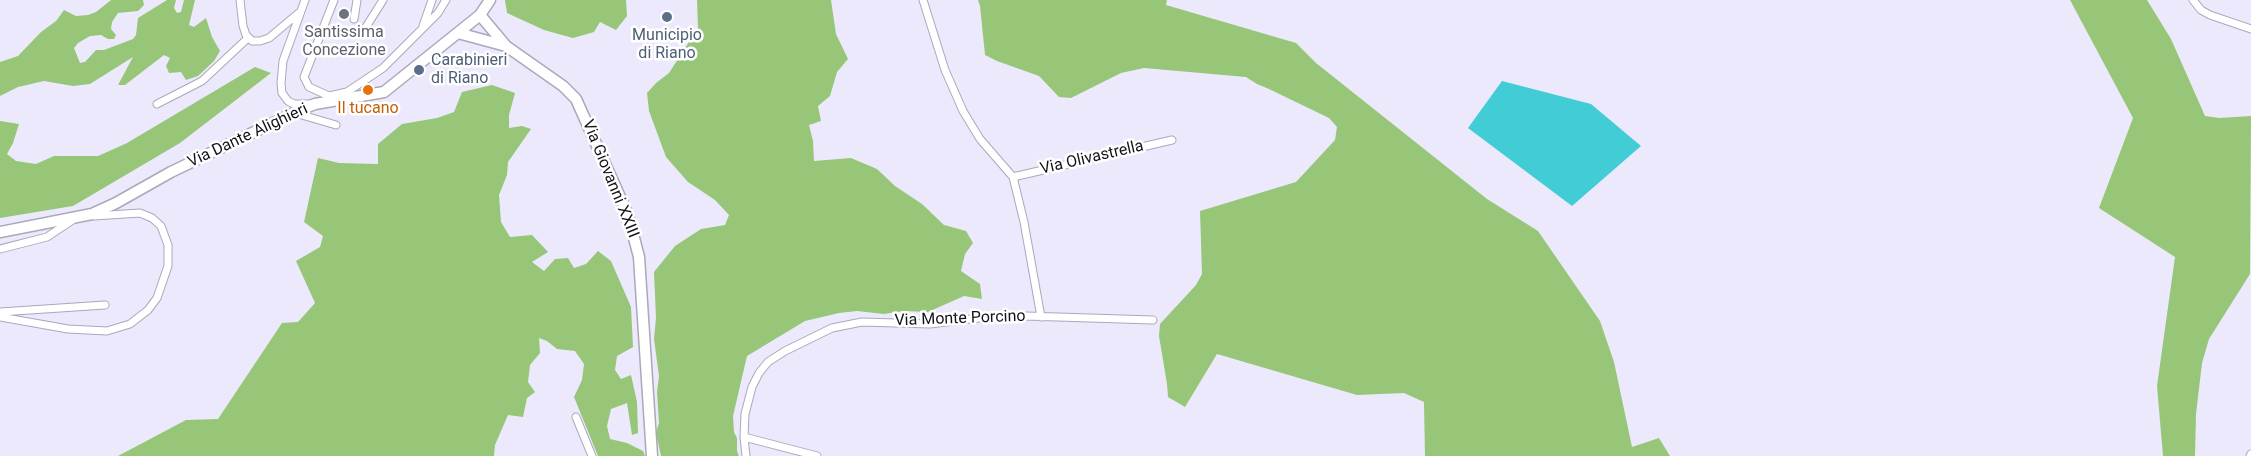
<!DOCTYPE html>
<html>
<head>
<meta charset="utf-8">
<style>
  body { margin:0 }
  canvas { display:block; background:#ece9fd }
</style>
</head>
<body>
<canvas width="2251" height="456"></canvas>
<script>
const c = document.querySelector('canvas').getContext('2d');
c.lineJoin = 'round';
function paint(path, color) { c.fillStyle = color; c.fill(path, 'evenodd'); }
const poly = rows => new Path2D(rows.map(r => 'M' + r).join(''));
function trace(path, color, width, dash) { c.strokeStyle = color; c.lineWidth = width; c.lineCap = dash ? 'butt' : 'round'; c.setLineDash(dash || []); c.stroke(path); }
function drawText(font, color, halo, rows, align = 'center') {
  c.font = font + ' Roboto,sans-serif'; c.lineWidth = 5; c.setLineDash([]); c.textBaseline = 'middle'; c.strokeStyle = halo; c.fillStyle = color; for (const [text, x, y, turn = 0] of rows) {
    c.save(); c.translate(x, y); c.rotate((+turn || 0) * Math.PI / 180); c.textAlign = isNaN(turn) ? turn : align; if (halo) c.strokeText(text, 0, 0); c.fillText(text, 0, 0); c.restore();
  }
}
const forest = poly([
  [111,0,143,0,144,5,138,11,118,13,112,22,111,29,116,35,114,39,108,39,101,35,90,36,78,43,74,48,80,63,85,62,96,50,104,50,133,39,136,35,138,18,167,0,176,0,174,8,177,13,181,12,184,0,195,0,189,25,194,27,206,18,212,37,220,51,214,61,198,76,186,80,181,72,169,73,166,66,170,58,164,55,125,85,118,85,133,57,90,84,73,86,44,81,18,87,0,96,0,62,18,56,41,32,56,21,64,10,76,16,88,15,96,12],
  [505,0,626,0,627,16,616,30,600,22,594,32,573,38,544,30,507,13],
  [697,0,831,0,836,34,848,59,837,72,830,96,818,106,821,121,809,125,813,141,814,161,851,158,877,169,895,186,922,204,944,225,966,231,973,243,965,254,961,271,980,284,982,299,964,296,928,312,904,311,884,314,857,311,839,313,805,321,747,356,733,416,734,432,737,438,737,451,739,456,661,456,656,433,659,423,657,392,659,376,654,339,656,318,654,272,675,246,701,229,725,225,729,215,715,200,688,182,666,157,649,111,647,93,656,83,669,73,698,28],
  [978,0,1167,0,1166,5,1296,43,1316,63,1487,199,1538,231,1600,321,1614,362,1632,447,1659,438,1670,456,1425,456,1424,402,1404,393,1357,395,1217,354,1185,407,1168,397,1167,384,1159,336,1160,324,1196,285,1202,274,1200,211,1296,182,1335,140,1337,127,1329,118,1269,89,1257,84,1246,77,1144,68,1121,73,1071,98,1059,97,1039,76,997,61,985,55,980,6],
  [2070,0,2147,0,2171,39,2205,116,2219,118,2251,116,2250,274,2209,339,2202,363,2196,414,2195,456,2163,456,2157,386,2175,257,2099,208,2133,118],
  [255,67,271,73,180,143,73,206,0,218,0,121,19,124,13,143,7,154,16,161,36,164,54,156,98,156,127,143],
  [492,85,515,93,509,115,509,128,522,126,531,129,508,162,507,175,499,195,501,222,510,237,532,235,548,252,532,262,544,271,555,259,568,258,574,268,586,264,598,251,611,261,631,307,633,347,617,356,615,370,621,379,631,375,637,402,638,433,632,435,627,403,611,409,607,426,610,439,627,443,643,451,645,456,598,456,574,397,582,380,584,364,575,351,557,349,547,341,539,338,540,353,530,365,528,382,535,392,527,398,523,417,508,415,495,445,494,456,118,456,186,420,218,419,282,323,298,322,315,303,296,261,320,247,323,236,304,222,318,158,339,163,378,164,378,144,402,124,437,118,454,112,462,92]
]);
const water = poly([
  [1502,81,1591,104,1641,146,1572,206,1468,128]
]);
const street = poly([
  [240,0,243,26,246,35,252,41,260,41,269,38,300,12],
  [305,0,283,61,281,83,282,93,288,101,294,104,309,104],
  [334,0,304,77,309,87,329,96,347,92,383,68,438,13,446,0],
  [923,0,945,70,963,111,980,139,1013,177,1024,222,1041,317],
  [2193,0,2201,10,2210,15,2251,29],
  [354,19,357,0],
  [423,26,432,0],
  [366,27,383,0],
  [157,104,202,81,248,38],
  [295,113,336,125],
  [1013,177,1172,140],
  [0,249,47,237,74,219],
  [0,312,105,305],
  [0,317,68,329,107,331,130,324,148,310,157,298,168,266,168,245,161,226,152,218,140,213,94,216],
  [576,417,592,456],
  [744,437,817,456],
  [746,456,744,437,745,414,752,387,759,373,768,362,785,351,832,328,862,322,930,324,979,318,1026,316,1153,320],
  [2250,456,2251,454]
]);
const secondary = poly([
  [480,15,506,46,563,86,576,99,628,215,639,257,652,456],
  [458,33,506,46],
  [0,232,92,214,116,203,171,172,300,110,315,104,384,92,480,15,490,0]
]);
const markers = [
  [344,14,6,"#6b7280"],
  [667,17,6,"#5c6f8a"],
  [419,70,6,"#5c6f8a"],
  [368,90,6,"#e8710a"]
];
const worshipNames = [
  ["Santissima",344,33],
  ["Concezione",344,51]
];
const serviceNames = [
  ["Municipio",667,36],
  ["di Riano",667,54],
  ["Carabinieri",431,61,"left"],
  ["di Riano",431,79,"left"]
];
const foodNames = [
  ["Il tucano",368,109]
];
const streetNames = [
  ["Via Dante Alighieri",248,136,-25],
  ["Via Olivastrella",1092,158,-13],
  ["Via Giovanni XXIII",610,179,68],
  ["Via Monte Porcino",960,319,-2]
];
paint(forest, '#97c678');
paint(water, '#41ccd6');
trace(street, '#aba8bb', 9);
trace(secondary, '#aba8bb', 13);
trace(street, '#fff', 7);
trace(secondary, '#fff', 10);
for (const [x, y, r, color] of markers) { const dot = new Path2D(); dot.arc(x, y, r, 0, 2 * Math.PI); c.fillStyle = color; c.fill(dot); trace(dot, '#fff', 2); }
drawText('16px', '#5b616d', '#fff', worshipNames);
drawText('16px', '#4e5e75', '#fff', serviceNames);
drawText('16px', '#c56008', '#fff', foodNames);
drawText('16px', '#14131a', '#fff', streetNames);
</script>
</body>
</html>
